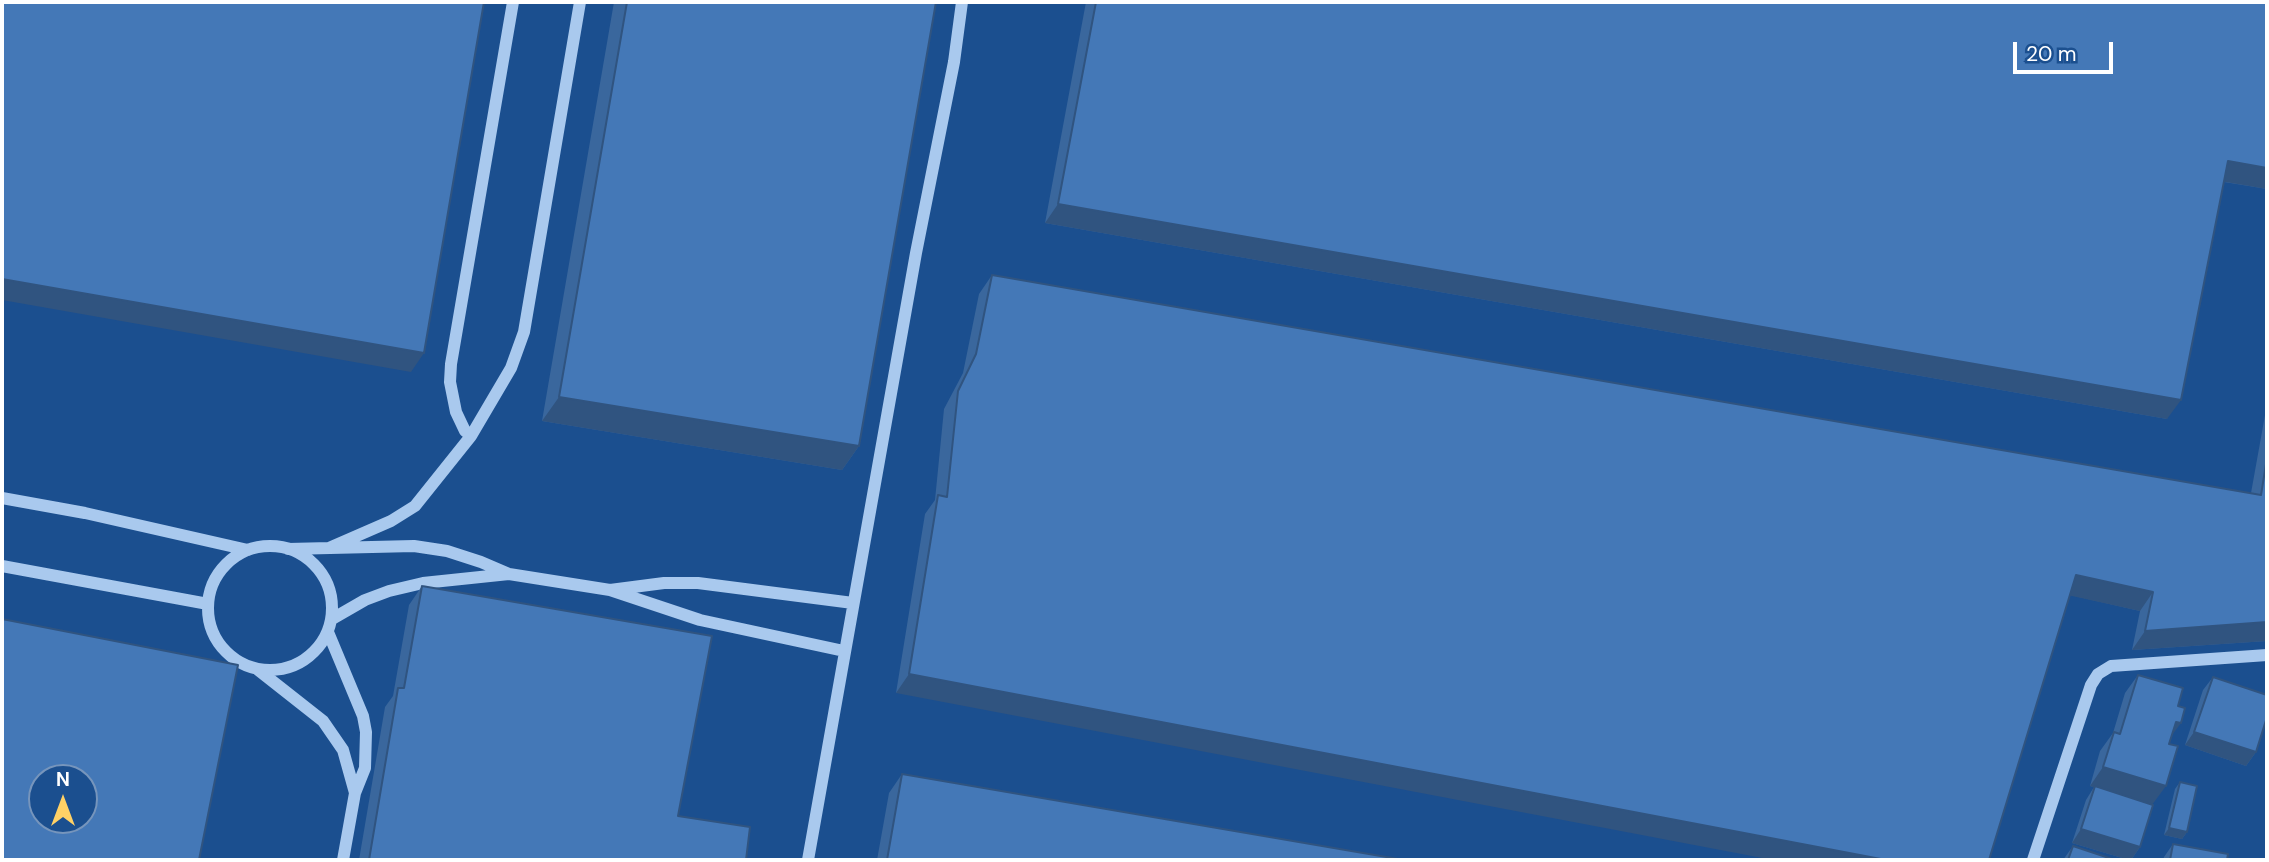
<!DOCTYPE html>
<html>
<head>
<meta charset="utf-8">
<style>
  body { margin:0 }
  #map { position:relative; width:2269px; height:862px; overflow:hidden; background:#1b4f8f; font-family:"DM Sans",sans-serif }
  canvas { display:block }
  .frame { position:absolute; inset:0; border:4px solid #fff; pointer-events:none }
  .north { position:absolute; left:28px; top:764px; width:70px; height:70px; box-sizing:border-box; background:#1b4f8f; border:2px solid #7695bc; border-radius:50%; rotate:0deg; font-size:19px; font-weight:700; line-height:28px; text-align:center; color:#fff }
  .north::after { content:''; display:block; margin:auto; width:24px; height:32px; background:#ffd166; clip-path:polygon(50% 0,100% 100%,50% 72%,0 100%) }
  .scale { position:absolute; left:2013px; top:42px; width:100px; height:32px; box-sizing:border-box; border:4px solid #fff; border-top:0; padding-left:9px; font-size:21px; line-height:24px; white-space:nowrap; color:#fff; -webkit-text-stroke:5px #1b4f8f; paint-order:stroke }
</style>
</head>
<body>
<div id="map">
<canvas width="2269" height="862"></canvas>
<div class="frame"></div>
<div class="north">N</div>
<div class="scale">20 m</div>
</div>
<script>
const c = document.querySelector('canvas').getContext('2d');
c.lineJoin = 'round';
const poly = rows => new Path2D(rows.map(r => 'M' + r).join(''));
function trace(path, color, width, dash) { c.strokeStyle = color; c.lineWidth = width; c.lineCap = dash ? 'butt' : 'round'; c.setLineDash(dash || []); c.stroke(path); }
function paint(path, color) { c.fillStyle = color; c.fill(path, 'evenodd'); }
const minor = poly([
  [471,436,465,431,456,412,450,382,451,364,513,2],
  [2,498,85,513,248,550],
  '208 608a62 62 0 1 1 124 0a62 62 0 1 1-124 0Z',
  [329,548,391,521,415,506,471,436,511,368,524,332,580,2],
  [288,549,414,546,447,551,481,562,509,574,423,583,389,591,365,600,332,619],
  [2,566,208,604],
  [509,574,610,590],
  [328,632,363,716,366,732,365,768,355,793,343,860],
  [844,651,700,620,610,590,664,583,698,583,853,603],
  [257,669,323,721,343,750,355,793],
  [808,860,916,253,954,62,962,2],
  [2033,860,2091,685,2098,674,2111,666,2267,655]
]);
const wall = poly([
  [614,2,936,2,859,446,842,470,542,421],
  [1086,2,2267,2,2267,189,2224,182,2167,419,1045,223],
  [992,275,2251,493,2267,404,2267,641,2132,650,2140,611,2070,595,896,693,925,514,935,500,944,409,963,373,979,294],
  [422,586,678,816,746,860,359,860,385,707,393,696,409,605],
  [2138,675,2178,706,2171,737,2140,847,2131,860,2129,860,2072,843,2086,800,2094,787,2090,786,2100,751,2113,733,2125,693],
  [2213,677,2256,752,2246,766,2185,745,2203,690],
  [902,774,1397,860,877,860,889,793],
  [2180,782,2187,832,2182,839,2164,835,2175,789],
  [2173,844,2227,860,2163,860,2164,857],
  [2073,846,2115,860,2063,860]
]);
const shadedWall = poly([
  [2228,161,2267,168,2267,189,2214,180],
  [1058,204,2181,400,2167,419,1045,223],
  [2,279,424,353,411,372,2,300],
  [559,397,859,446,842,470,542,421],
  [2076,575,2153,592,2140,611,2063,594],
  [2267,622,2267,641,2132,650,2145,631],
  [909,674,1886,860,1773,860,896,693],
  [2176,722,2181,723,2167,742],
  [2194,732,2256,752,2246,766,2185,745],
  [2103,767,2166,786,2152,805,2090,786],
  [2169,828,2187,832,2182,839,2164,835],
  [2081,829,2140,847,2131,860,2129,860,2072,843]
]);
const building = poly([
  [2,2,484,2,424,353,2,279,2,2],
  [627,2,936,2,859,446,559,397,627,2],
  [1096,2,2267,2,2267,168,2228,161,2181,400,1058,204,1096,2],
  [992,275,2261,495,2267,458,2267,622,2145,631,2153,592,2076,575,1989,860,1886,860,909,674,938,495,947,497,958,391,976,354,992,275],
  [422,586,712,636,678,816,750,827,746,860,369,860,398,688,404,688,422,586],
  [2,619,238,665,199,860,2,860,2,619],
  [42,778,84,778,84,820,42,820,42,778],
  [2138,675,2183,688,2178,706,2185,708,2181,723,2176,722,2169,744,2178,746,2166,786,2103,767,2114,732,2120,734,2138,675],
  [2213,677,2267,695,2267,717,2256,752,2194,732,2213,677],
  [902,774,1398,859,1397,860,887,860,902,774],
  [2180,782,2197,786,2187,832,2169,828,2180,782],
  [2095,786,2153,805,2140,847,2081,829,2095,786],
  [2173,844,2228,854,2227,860,2170,860,2173,844],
  [2073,846,2115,860,2068,860,2073,846]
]);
trace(minor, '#a9c9ee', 12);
paint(wall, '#3a679d');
paint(shadedWall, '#305480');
paint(building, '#4478b7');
trace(building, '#305480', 2);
</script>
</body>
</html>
